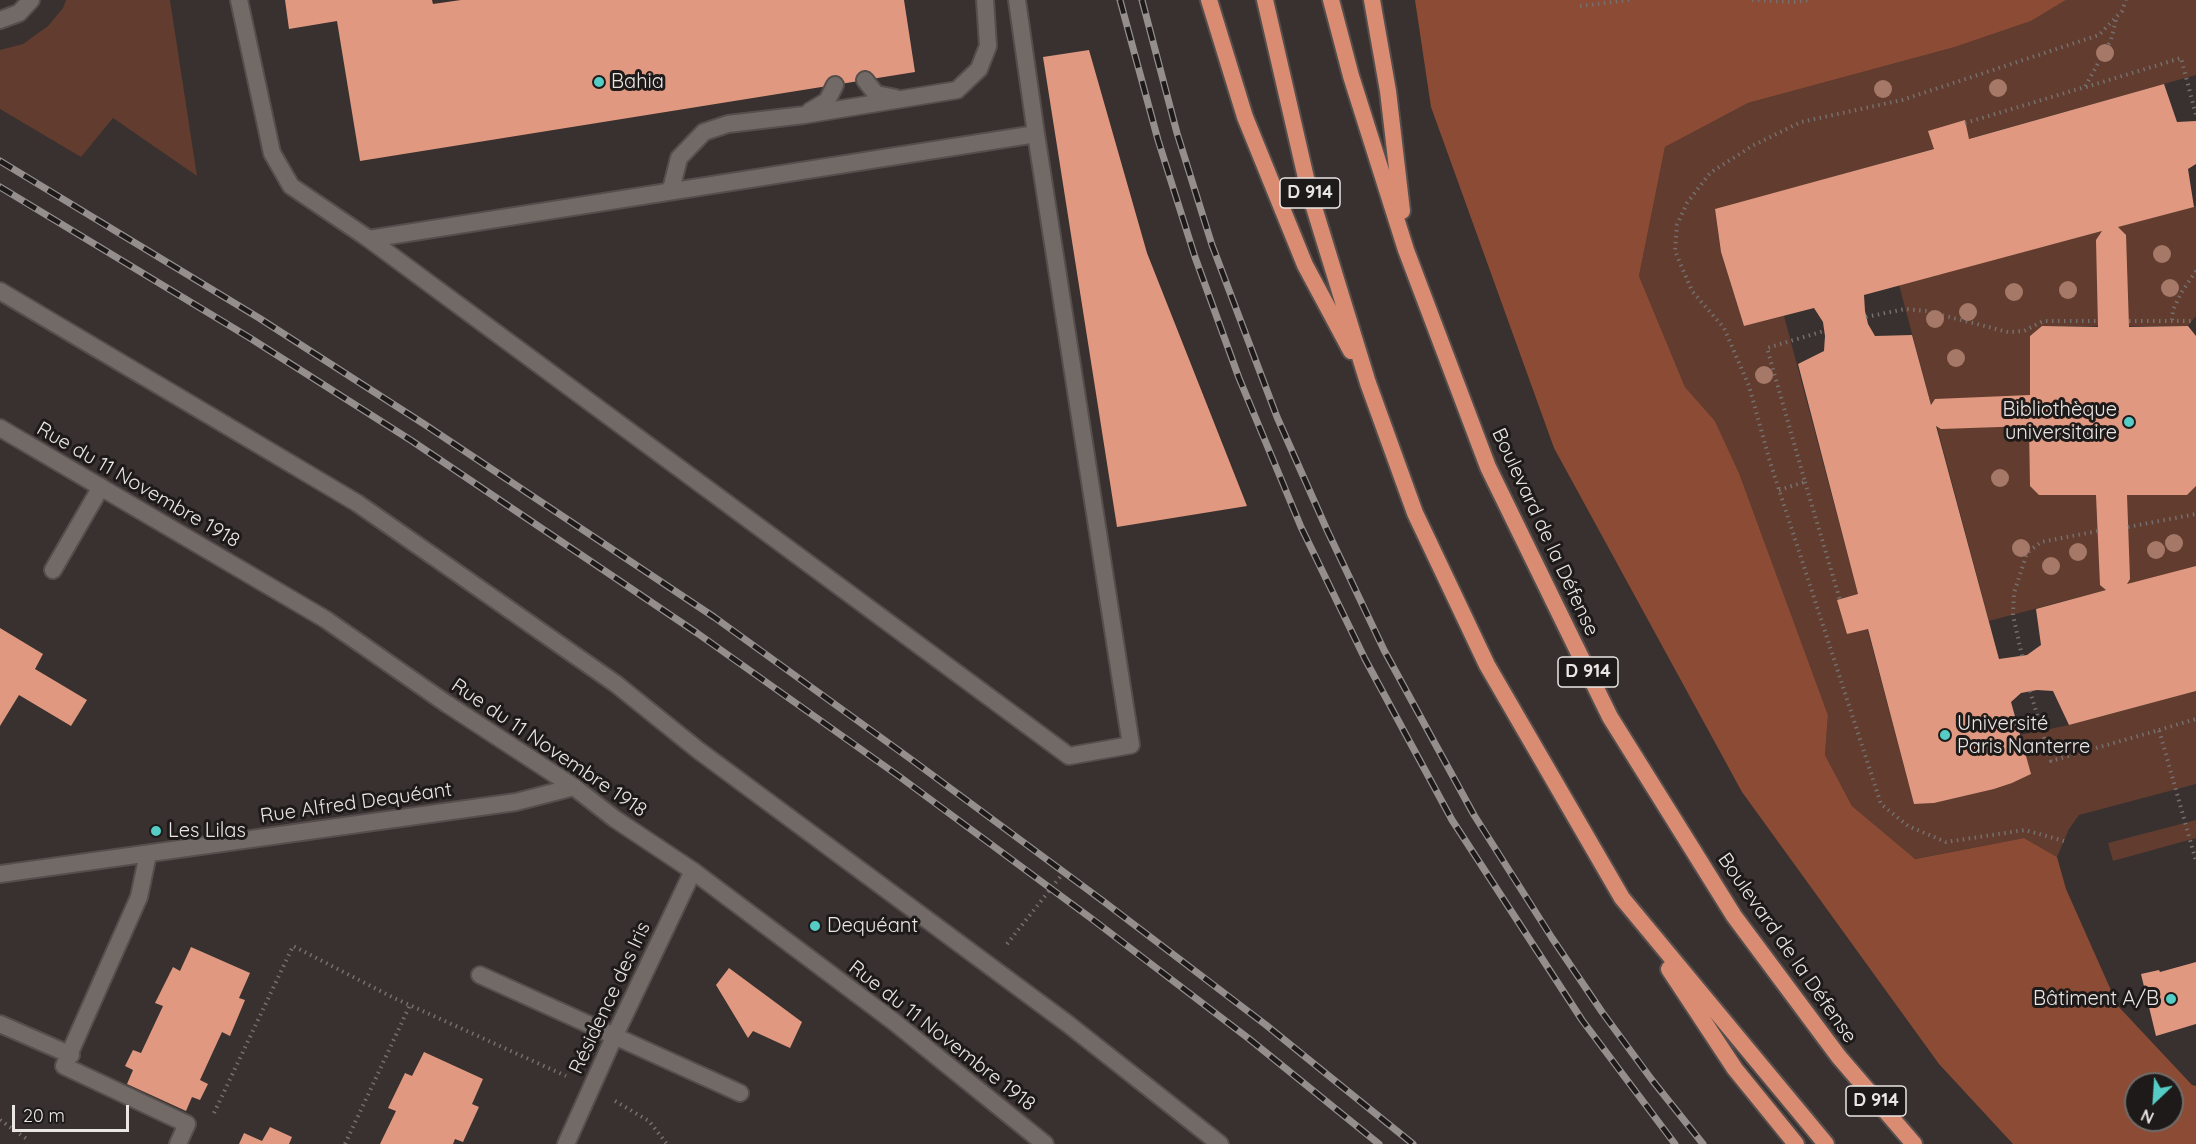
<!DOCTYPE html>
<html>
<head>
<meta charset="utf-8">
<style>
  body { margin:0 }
  #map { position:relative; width:2196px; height:1144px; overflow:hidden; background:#38312f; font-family:Quicksand,sans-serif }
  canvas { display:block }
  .north { position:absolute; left:2124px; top:1072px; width:60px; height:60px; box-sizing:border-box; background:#1d1a19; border:2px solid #6f6c6a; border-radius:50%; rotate:205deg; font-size:16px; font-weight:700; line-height:24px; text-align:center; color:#eae6e4 }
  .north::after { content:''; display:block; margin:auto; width:21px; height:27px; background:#55cdc6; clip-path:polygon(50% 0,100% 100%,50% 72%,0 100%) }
  .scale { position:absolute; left:12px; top:1105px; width:117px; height:27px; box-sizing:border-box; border:3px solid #eae6e4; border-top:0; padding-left:8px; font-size:18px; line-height:21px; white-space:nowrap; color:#eae6e4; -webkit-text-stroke:4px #1d1a19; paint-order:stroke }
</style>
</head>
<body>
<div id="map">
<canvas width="2196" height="1144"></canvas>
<div class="north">N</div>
<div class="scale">20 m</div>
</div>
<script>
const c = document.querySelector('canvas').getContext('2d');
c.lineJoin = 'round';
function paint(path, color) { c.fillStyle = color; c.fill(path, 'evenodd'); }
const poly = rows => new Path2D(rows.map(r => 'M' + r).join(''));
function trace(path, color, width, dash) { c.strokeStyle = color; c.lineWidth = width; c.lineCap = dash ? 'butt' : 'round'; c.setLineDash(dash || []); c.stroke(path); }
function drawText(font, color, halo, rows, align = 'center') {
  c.font = font + ' Quicksand,sans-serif'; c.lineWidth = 6; c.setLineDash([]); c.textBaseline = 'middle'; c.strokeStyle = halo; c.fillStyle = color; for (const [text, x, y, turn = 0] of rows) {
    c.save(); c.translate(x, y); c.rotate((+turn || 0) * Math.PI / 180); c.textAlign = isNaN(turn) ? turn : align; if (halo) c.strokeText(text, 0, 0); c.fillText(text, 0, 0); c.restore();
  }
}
const green = poly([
  [66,0,170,0,197,176,113,118,81,157,0,109,0,50,23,44,48,26,63,8],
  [2066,0,2196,0,2196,75,1715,210,1721,252,1744,326,1784,316,1914,804,1934,803,1994,789,2012,783,2030,774,2020,735,2069,725,2196,691,2196,784,2079,815,2069,829,2057,857,2024,838,1914,859,1852,806,1825,755,1828,715,1739,473,1715,421,1685,387,1639,276,1665,147,1748,103,1955,47,2031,21],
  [2196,206,2196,316,2188,326,2042,326,2030,336,2030,486,2039,495,2187,495,2196,486,2196,566,1989,621,1899,285],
  [2196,820,2196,838,2113,861,2108,843]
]);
const forest = poly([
  [1415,0,2066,0,2031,21,1955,47,1748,103,1665,147,1639,276,1685,387,1715,421,1739,473,1828,715,1825,755,1852,806,1915,859,2024,838,2057,857,2066,889,2118,1006,2192,1085,2196,1086,2196,1144,2013,1144,1939,1064,1742,792,1554,448,1431,107],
  [2136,1084,2172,1084,2172,1120,2136,1120]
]);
const building = poly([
  [285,0,432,0,433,4,461,0,904,0,915,72,360,161,337,21,289,29],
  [1089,50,1147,253,1247,506,1117,527,1043,57],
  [2164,84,2177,122,2196,121,2196,164,2188,169,2194,207,2118,227,2126,235,2129,327,2188,326,2196,336,2196,486,2187,495,2127,495,2130,579,2127,584,2196,566,2196,691,2069,725,2053,691,2037,690,2021,693,2011,702,2031,774,2012,783,1994,789,1934,803,1914,804,1868,629,1847,634,1837,600,1858,594,1798,364,1824,351,1825,336,1823,322,1814,308,1744,326,1721,252,1715,209,1934,149,1928,131,1965,120,1969,139],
  [2102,231,2096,240,2098,327,2042,326,2030,336,2030,395,1935,399,1931,405,1912,335,1875,336,1868,324,1865,311,1864,295],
  [1936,426,1941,429,2029,426,2030,486,2039,495,2096,495,2100,585,2106,590,2036,609,2041,645,2027,655,1999,659],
  [0,628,43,654,35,669,87,700,71,726,19,695,0,726],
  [191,947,250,973,239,998,245,1000,230,1036,222,1032,200,1080,208,1084,200,1100,192,1097,186,1111,127,1084,133,1070,125,1066,133,1050,141,1053,163,1006,155,1003,173,967,180,971],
  [2196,962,2196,1024,2156,1036,2141,974,2159,970,2160,972],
  [729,968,802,1022,790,1048,753,1031,748,1038,716,985],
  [424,1052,483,1079,472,1104,479,1107,463,1142,455,1139,453,1144,380,1144,396,1111,388,1108,405,1073,412,1076],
  [270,1127,292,1137,289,1144,239,1144,244,1133,262,1141]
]);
const path = poly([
  [1752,0,1794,2,1812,0],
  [1580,6,1630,0],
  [2086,87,2181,58,2196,115],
  [1965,123,2085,87,2111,40,2117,16],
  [1866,317,1905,309,1926,311,2008,332,2024,331,2043,321,2098,321],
  [2172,320,2173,310,2181,293,2196,271],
  [2129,321,2191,321],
  [1805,482,1840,600],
  [1779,490,1805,482,1767,348,1824,331],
  [2128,527,2196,514],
  [2022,656,2013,615,2014,593,2027,553,2041,542,2098,531],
  [2030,691,2051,761,2159,730,2196,861],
  [2159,730,2196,719],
  [2064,841,2025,830,1946,842,1908,826,1881,804,1770,462,1749,386,1724,328,1692,291,1675,251,1677,225,1687,203,1710,173,1752,146,1801,122,1902,100,2099,35,2122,11,2126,0],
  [1007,944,1064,872],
  [615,1101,649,1121,667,1144],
  [214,1113,293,946,394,998,566,1076],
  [0,1120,27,1139],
  [345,1144,410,1005]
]);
const service = poly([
  [239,0,272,153,291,186,369,239,1069,756,1131,745,1036,134,1017,0],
  [0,20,19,13,31,0],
  [865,80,876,94,896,98],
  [810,111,827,101,835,85],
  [668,192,672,186,679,158,704,132,728,124,804,115,957,90,979,69,988,46,985,0],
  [369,239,1036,134],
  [0,291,357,503,616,684,698,750,1068,1024,1220,1144],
  [53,570,101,487],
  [148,854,139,897,64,1066,187,1124,178,1144],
  [480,975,740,1093],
  [0,1024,71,1055],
  [566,1144,615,1035,693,871]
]);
const minor = poly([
  [0,874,516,802,574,787]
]);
const tertiary = poly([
  [0,428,325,619,447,704,574,787,615,819,693,871,893,1021,1045,1144]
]);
const trunk = poly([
  [1209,0,1245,117,1305,265,1351,351],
  [1265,0,1309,191,1368,383,1415,513,1487,665,1622,898,1826,1144],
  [1331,0,1351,76,1406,250,1488,467,1610,717,1734,916,1839,1057,1914,1144],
  [1372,0,1388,91,1402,211],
  [1669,969,1735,1069,1796,1144]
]);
const rail = poly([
  [1120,0,1158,140,1195,257,1239,378,1301,527,1365,659,1452,820,1582,1020,1675,1144],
  [1142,0,1177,133,1212,245,1277,417,1327,530,1384,650,1474,815,1552,938,1602,1012,1652,1080,1703,1144],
  [0,161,259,318,424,424,714,617,912,760,1103,901,1266,1025,1413,1144],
  [0,187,250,338,412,441,697,633,900,777,1092,919,1248,1038,1379,1144]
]);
const trees = [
  [2105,53],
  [1998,88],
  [1883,89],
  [2162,254],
  [2170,288],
  [2068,290],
  [2014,292],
  [1968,312],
  [1935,319],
  [1956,358],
  [1764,375],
  [2000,478],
  [2174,543],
  [2021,548],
  [2156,550],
  [2078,552],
  [2051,566]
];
const markers = [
  [599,82,6,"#55cdc6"],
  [2129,422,6,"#55cdc6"],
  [1945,735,6,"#55cdc6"],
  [156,831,6,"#55cdc6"],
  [815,926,6,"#55cdc6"],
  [2171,999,6,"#55cdc6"]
];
const shields = [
  [1310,193,60],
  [1588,672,60],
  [1876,1101,60]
];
const shieldNames = [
  ["D 914",1310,193],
  ["D 914",1588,672],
  ["D 914",1876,1101]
];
const poiNames = [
  ["Bahia",611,82],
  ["Bibliothèque",2117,410,"right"],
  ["universitaire",2117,433,"right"],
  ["Université",1957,724],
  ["Paris Nanterre",1957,747],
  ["Les Lilas",168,831],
  ["Dequéant",827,926],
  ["Bâtiment A/B",2159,999,"right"]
];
const streetNames = [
  ["Rue du 11 Novembre 1918",138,485,30],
  ["Boulevard de la Défense",1545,532,65],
  ["Rue du 11 Novembre 1918",549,748,34],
  ["Rue Alfred Dequéant",356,803,-8],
  ["Boulevard de la Défense",1787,948,55],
  ["Résidence des Iris",610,998,-65],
  ["Rue du 11 Novembre 1918",942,1036,38]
];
paint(green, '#613c2f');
paint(forest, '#8b4b35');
paint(building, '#e09980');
trace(service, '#554e4c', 20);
trace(minor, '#554e4c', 20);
trace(tertiary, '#554e4c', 20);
trace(trunk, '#554e4c', 20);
trace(path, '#756f6d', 4, [1.5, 4.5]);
trace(service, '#726a67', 16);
trace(minor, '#726a67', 16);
trace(tertiary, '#726a67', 16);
trace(trunk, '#da8c72', 16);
trace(rail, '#948e8c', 7);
trace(rail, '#1d1a19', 4.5, [14]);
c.fillStyle = '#a57868';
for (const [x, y] of trees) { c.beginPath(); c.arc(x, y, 9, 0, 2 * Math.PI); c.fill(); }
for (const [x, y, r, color] of markers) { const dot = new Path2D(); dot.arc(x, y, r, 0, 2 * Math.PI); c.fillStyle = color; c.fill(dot); trace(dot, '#1d1a19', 2); }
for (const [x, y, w] of shields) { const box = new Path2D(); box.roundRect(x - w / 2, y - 15, w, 30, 4.5); c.fillStyle = '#1d1a19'; c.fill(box); trace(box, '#eae6e4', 1.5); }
drawText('bold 18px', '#eae6e4', null, shieldNames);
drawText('20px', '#eae6e4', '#1d1a19', poiNames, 'left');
drawText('20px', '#eae6e4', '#1d1a19', streetNames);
</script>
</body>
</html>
